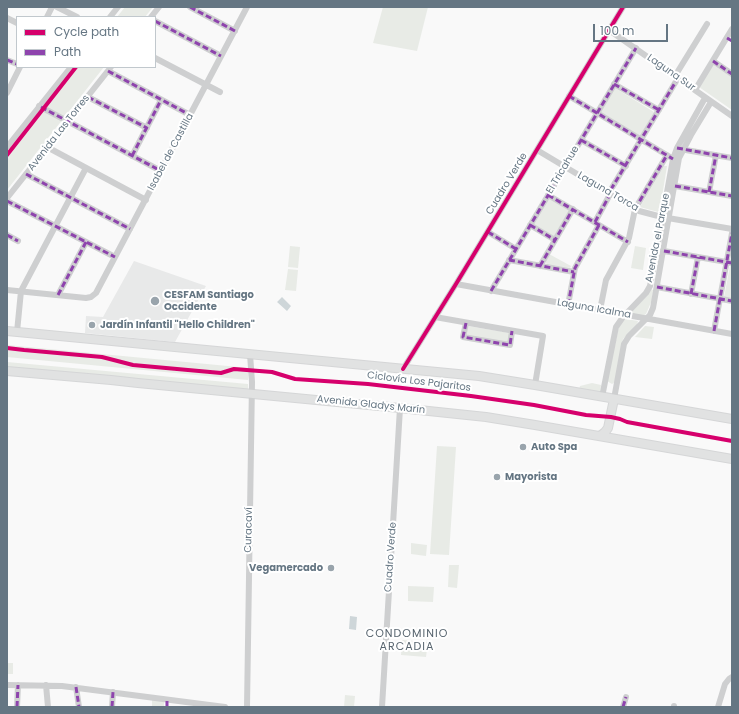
<!DOCTYPE html>
<html>
<head>
<meta charset="utf-8">
<style>
  body { margin:0 }
  #map { position:relative; width:739px; height:714px; overflow:hidden; background:#f9f9f9; font-family:Poppins,sans-serif }
  canvas { display:block }
  .frame { position:absolute; inset:0; border:8px solid #657683; pointer-events:none }
  .legend { position:absolute; left:16px; top:16px; width:140px; height:52px; box-sizing:border-box; background:#fff; border:1px solid #c1c8cd; margin:0; padding:5px 7px; list-style:none; font-size:12px; color:#657683 }
  .legend li { display:flex; align-items:center; gap:8px; height:20px }
  .legend b { width:20px; border:1px solid #c1c8cd }
  .scale { position:absolute; left:593px; top:24px; width:75px; height:18px; box-sizing:border-box; border:2px solid #657683; border-top:0; padding-left:5px; font-size:12px; line-height:14px; white-space:nowrap; color:#657683; -webkit-text-stroke:3px #fff; paint-order:stroke }
</style>
</head>
<body>
<div id="map">
<canvas width="739" height="714"></canvas>
<div class="frame"></div>
<ul class="legend">
<li><b style="height:5px;background:#d6006c"></b>Cycle path</li>
<li><b style="height:5px;background:#8e44ad"></b>Path</li>
</ul>
<div class="scale">100 m</div>
</div>
<script>
const c = document.querySelector('canvas').getContext('2d');
c.lineJoin = 'round';
function paint(path, color) { c.fillStyle = color; c.fill(path, 'evenodd'); }
const poly = rows => new Path2D(rows.map(r => 'M' + r).join(''));
function trace(path, color, width, dash) { c.strokeStyle = color; c.lineWidth = width; c.lineCap = dash ? 'butt' : 'round'; c.setLineDash(dash || []); c.stroke(path); }
function drawText(font, color, halo, rows, align = 'center') {
  c.font = font + ' Poppins,sans-serif'; c.lineWidth = 4; c.setLineDash([]); c.textBaseline = 'middle'; c.strokeStyle = halo; c.fillStyle = color; for (const [text, x, y, turn = 0] of rows) {
    c.save(); c.translate(x, y); c.rotate((+turn || 0) * Math.PI / 180); c.textAlign = isNaN(turn) ? turn : align; if (halo) c.strokeText(text, 0, 0); c.fillText(text, 0, 0); c.restore();
  }
}
const built = poly([
  [134,261,206,286,175,342,85,333,86,316,103,317]
]);
const green = poly([
  [125,7,153,7,145,17,117,17],
  [383,7,428,7,417,51,373,43],
  [713,65,732,77,732,110,699,87],
  [77,67,104,67,7,190,7,155],
  [615,88,654,112,640,136,600,113],
  [664,166,667,166,660,209,658,212,640,207],
  [550,198,570,211,554,237,534,225],
  [290,246,300,247,298,268,288,267],
  [635,246,646,248,643,270,631,268],
  [549,254,571,266,570,268,547,264,545,261],
  [730,266,732,266,732,298,724,297],
  [288,269,298,270,296,291,285,290],
  [651,289,653,290,652,300,646,314,643,316,630,313,647,296],
  [626,319,638,321,637,325,623,339,615,382,612,384,607,381,619,327,623,321],
  [468,326,510,333,508,343,466,335],
  [645,326,654,327,652,339,635,337],
  [7,345,249,368,248,380,7,357],
  [7,362,248,384,248,390,7,367],
  [592,383,601,385,600,393,579,390,580,386],
  [437,446,456,447,449,555,430,554],
  [411,543,427,545,426,556,411,554],
  [449,565,459,565,457,588,448,587],
  [408,586,434,587,433,602,408,601],
  [402,640,428,642,426,657,401,655],
  [7,663,13,663,13,674,7,674],
  [345,695,355,696,354,707,344,707],
  [152,700,164,700,164,707,152,707]
]);
const water = poly([
  [282,297,291,306,287,311,277,302],
  [350,616,357,617,356,630,349,629]
]);
const minor = poly([
  [57,7,77,17],
  [190,7,235,31],
  [47,17,52,7],
  [110,17,118,7],
  [151,17,159,7],
  [7,18,17,23],
  [155,21,221,56],
  [609,30,732,116],
  [155,58,220,92],
  [7,60,17,64],
  [713,61,732,74],
  [108,71,190,115],
  [675,76,707,24],
  [614,84,659,110],
  [695,90,732,29],
  [7,93,20,67],
  [569,96,670,157],
  [88,97,147,128],
  [39,106,161,171],
  [581,140,626,166],
  [7,147,71,67],
  [47,147,146,200],
  [680,149,732,158],
  [537,150,639,211,662,217,732,229],
  [132,156,161,100],
  [26,174,130,229],
  [675,186,732,196],
  [709,192,716,155],
  [548,195,628,242],
  [7,198,111,67],
  [7,201,115,257],
  [595,222,608,198,610,191,678,78],
  [530,225,555,240],
  [488,232,516,249],
  [7,235,18,241],
  [664,251,732,263],
  [509,260,574,272],
  [540,266,573,209],
  [456,284,732,334],
  [657,287,732,301],
  [7,290,86,298,91,297,96,293,247,7],
  [491,291,636,48],
  [691,294,698,257],
  [58,295,86,242],
  [568,305,575,268,599,225],
  [600,310,606,280,629,238,635,209,667,155],
  [435,317,543,336,535,385],
  [466,323,463,337,510,345,512,331],
  [714,331,732,233],
  [17,332,21,291,86,168],
  [403,369,456,284,623,7],
  [602,397,616,327,623,317,646,293,650,286,673,159,677,148,705,98],
  [614,399,624,344,629,336,650,315,653,308,679,158,691,135,711,102],
  [7,685,62,686,225,707],
  [46,685,48,707],
  [76,687,79,707],
  [17,707,18,685],
  [112,707,113,692],
  [247,707,252,382,250,354],
  [382,707,400,408],
  [623,707,626,697],
  [674,707,674,706],
  [718,707,725,684,729,679,732,677]
]);
const major = poly([
  [7,331,479,376,535,385,732,419],
  [7,371,111,380,138,383,400,408,486,417,535,425,732,459],
  [600,436,605,432,608,428,614,399]
]);
const quiet = poly([
  [190,7,235,31],
  [155,21,221,56],
  [727,38,732,41],
  [7,60,17,64],
  [713,61,732,74],
  [108,71,190,115],
  [614,84,659,110],
  [569,96,673,159],
  [88,97,147,128],
  [41,107,161,171],
  [581,140,626,166],
  [677,148,732,158],
  [132,156,161,100],
  [26,174,130,229],
  [675,186,732,196],
  [709,192,716,155],
  [548,195,628,242],
  [7,201,115,257],
  [635,209,667,155],
  [595,222,608,198,610,191,678,78],
  [530,225,555,240],
  [488,232,516,249],
  [7,235,18,241],
  [664,251,732,263],
  [509,260,574,272],
  [540,266,573,209],
  [657,287,732,301],
  [491,291,636,48],
  [691,294,698,257],
  [58,295,86,242],
  [568,305,575,268,599,225],
  [466,323,463,337,510,345,512,331],
  [714,331,732,233],
  [76,687,79,707],
  [17,707,18,685],
  [112,707,113,692],
  [167,707,167,699],
  [623,707,626,697],
  [674,707,674,706]
]);
const cycleway = poly([
  [7,155,76,67],
  [7,348,24,350,102,357,133,365,221,373,234,369,272,372,295,379,368,384,471,396,534,405,586,415,611,417,620,419,627,422,732,441],
  [403,369,456,284,623,7]
]);
const markers = [
  [155,301,5,"#99a4ac"],
  [92,325,4,"#99a4ac"],
  [523,447,4,"#99a4ac"],
  [497,477,4,"#99a4ac"],
  [331,568,4,"#99a4ac"]
];
const streetNames = [
  ["Laguna Sur",671,73,35],
  ["Avenida Las Torres",59,133,-52],
  ["Isabel de Castilla",171,152,-62],
  ["El Tricahue",563,170,-59],
  ["Cuadro Verde",507,184,-59],
  ["Laguna Torca",608,192,30],
  ["Avenida el Parque",658,238,-79],
  ["Laguna Icalma",594,309,10],
  ["Ciclovía Los Pajaritos",419,382,7],
  ["Avenida Gladys Marín",371,405,6],
  ["Curacaví",249,530,-89],
  ["Cuadro Verde",391,557,-86]
];
const poiNames = [
  ["CESFAM Santiago",164,295],
  ["Occidente",164,307],
  ["Jardín Infantil \"Hello Children\"",100,325],
  ["Auto Spa",531,447],
  ["Mayorista",505,477],
  ["Vegamercado",323,568,"right"]
];
const neighbourhoodNames = [
  ["CONDOMINIO",407,634],
  ["ARCADIA",407,647]
];
paint(built, '#e8e9e9');
paint(green, '#e8ebe6');
paint(water, '#ced6d9');
trace(major, '#d5d6d7', 10);
trace(minor, '#cecfd0', 6);
trace(major, '#e1e2e2', 8);
trace(quiet, '#8e44ad', 3, [6, 3]);
trace(cycleway, '#d6006c', 4);
for (const [x, y, r, color] of markers) { const dot = new Path2D(); dot.arc(x, y, r, 0, 2 * Math.PI); c.fillStyle = color; c.fill(dot); trace(dot, '#fff', 1.5); }
drawText('10px', '#657683', '#fff', streetNames);
drawText('bold 10px', '#657683', '#fff', poiNames, 'left');
c.letterSpacing = '1px';
drawText('11px', '#57646e', '#fff', neighbourhoodNames);
c.letterSpacing = '0px';
</script>
</body>
</html>
